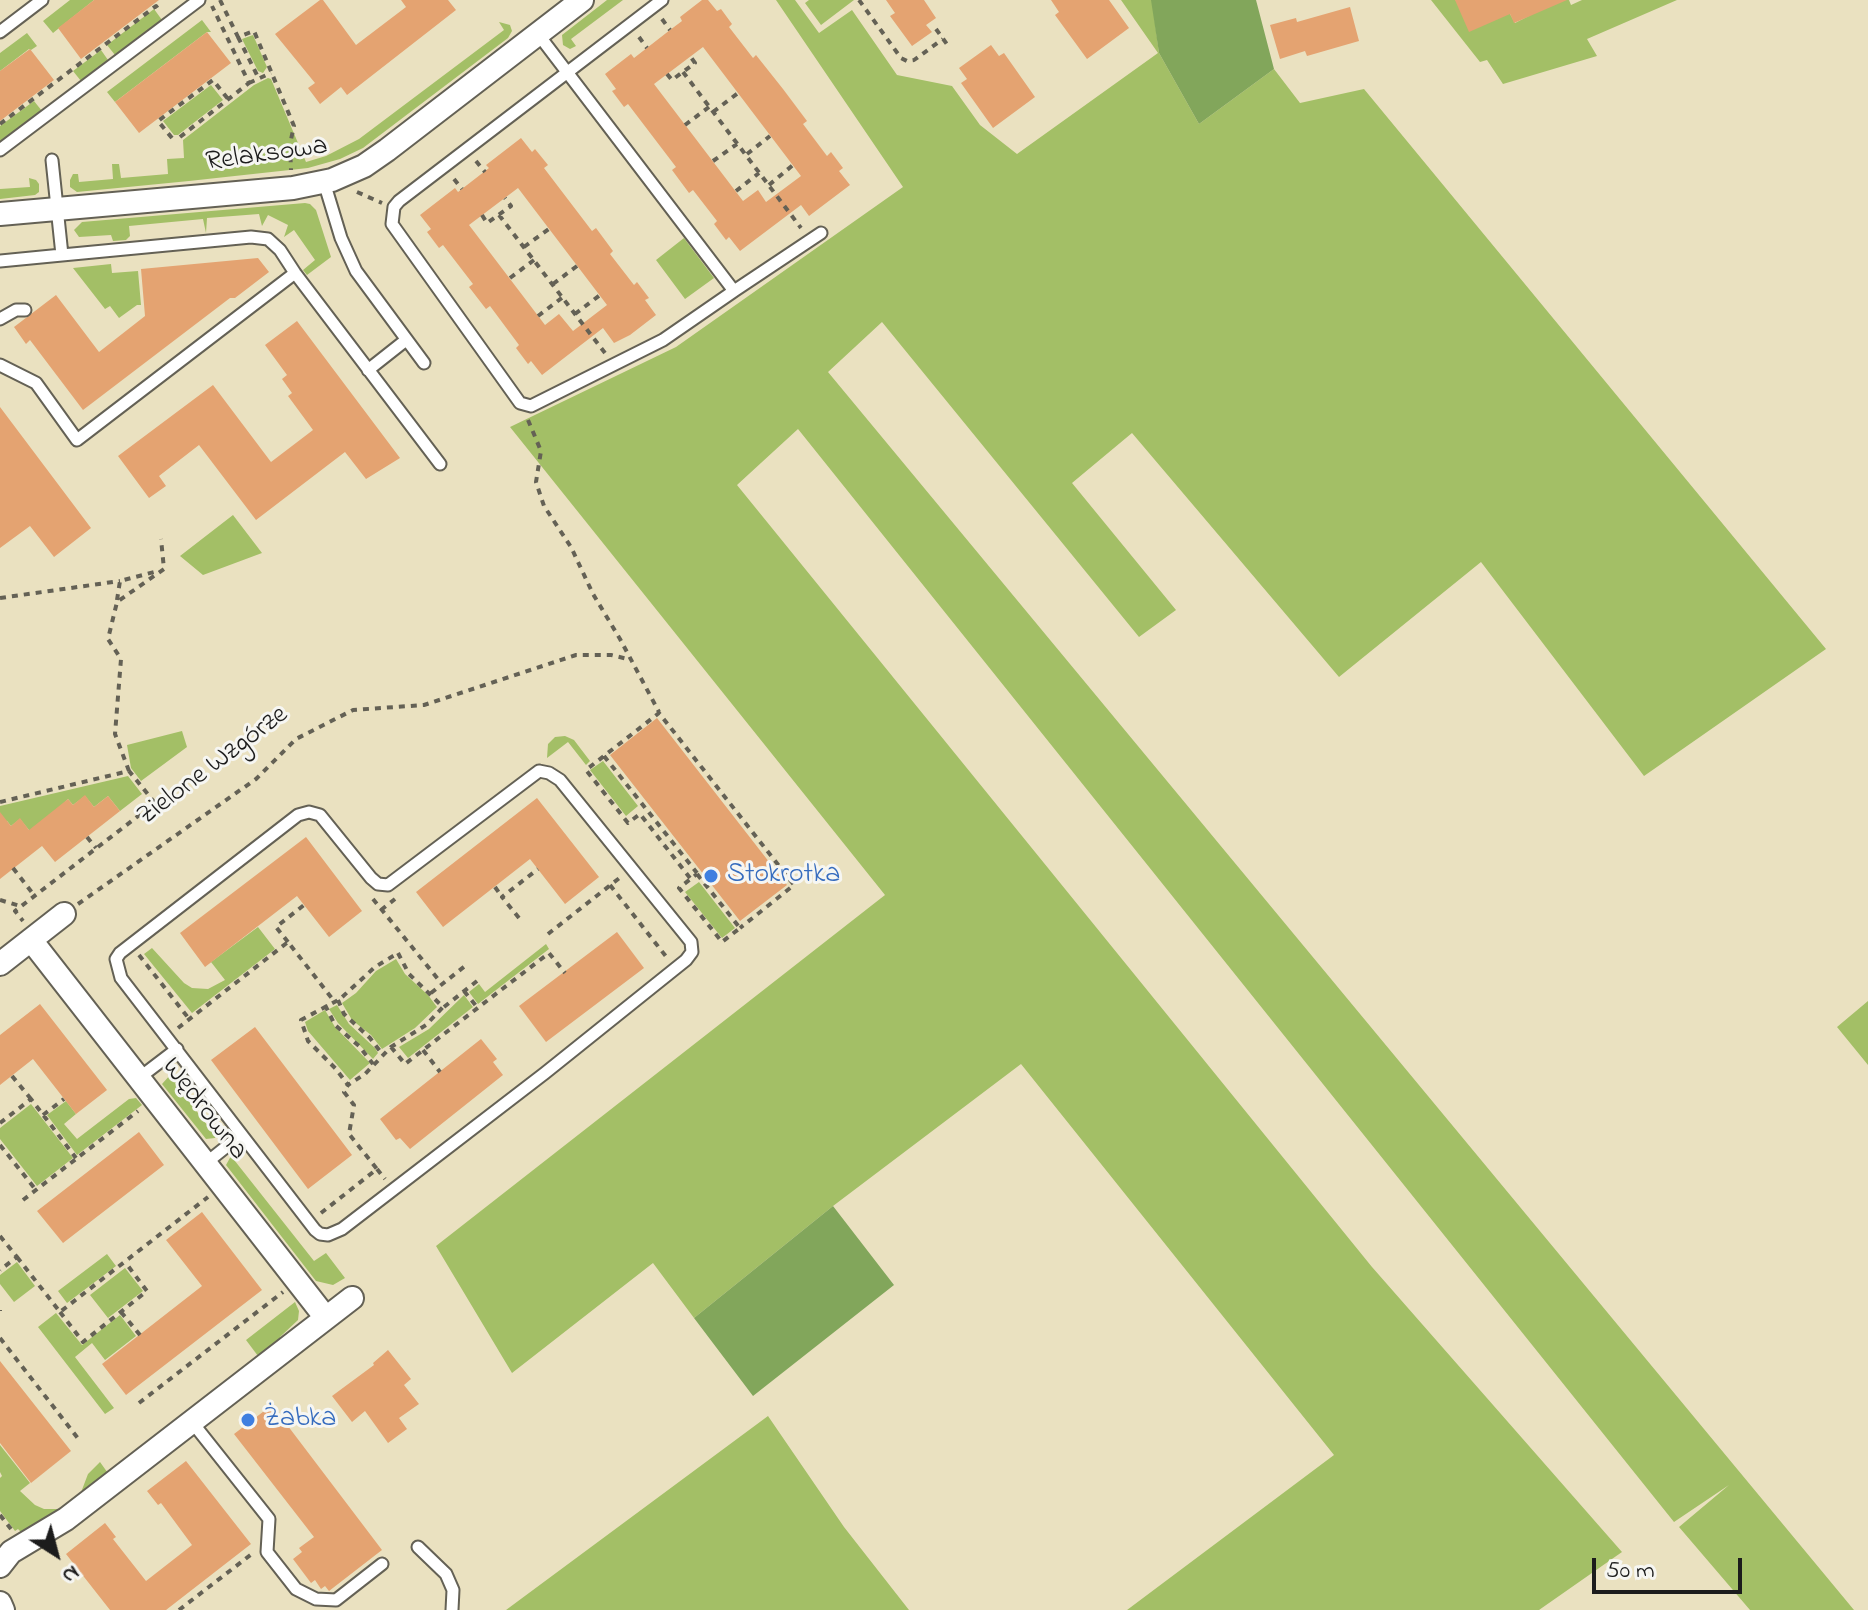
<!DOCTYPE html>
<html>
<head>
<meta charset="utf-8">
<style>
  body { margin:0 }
  #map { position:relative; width:1868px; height:1610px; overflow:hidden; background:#eae1c0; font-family:"Indie Flower",sans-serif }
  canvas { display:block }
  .north { position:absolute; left:16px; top:1514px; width:80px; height:80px; -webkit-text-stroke:6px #f6f6f2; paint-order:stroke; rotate:144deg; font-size:22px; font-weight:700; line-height:32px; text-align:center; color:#1c1c1c }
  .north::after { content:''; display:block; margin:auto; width:28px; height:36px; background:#1c1c1c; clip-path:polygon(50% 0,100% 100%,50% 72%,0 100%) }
  .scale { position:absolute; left:1592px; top:1558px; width:150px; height:36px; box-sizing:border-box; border:4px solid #1c1c1c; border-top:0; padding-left:10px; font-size:24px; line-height:28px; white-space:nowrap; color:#1c1c1c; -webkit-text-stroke:6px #f6f6f2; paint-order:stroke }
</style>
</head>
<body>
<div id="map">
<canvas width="1868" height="1610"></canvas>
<div class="north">N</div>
<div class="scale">50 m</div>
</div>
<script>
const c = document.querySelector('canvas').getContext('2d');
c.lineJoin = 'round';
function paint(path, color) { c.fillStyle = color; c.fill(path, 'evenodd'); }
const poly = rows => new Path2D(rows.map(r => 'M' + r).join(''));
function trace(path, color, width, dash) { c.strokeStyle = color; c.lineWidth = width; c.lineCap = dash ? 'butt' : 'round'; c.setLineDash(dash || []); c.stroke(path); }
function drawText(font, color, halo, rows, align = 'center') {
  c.font = font + ' "Indie Flower",sans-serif'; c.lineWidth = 6; c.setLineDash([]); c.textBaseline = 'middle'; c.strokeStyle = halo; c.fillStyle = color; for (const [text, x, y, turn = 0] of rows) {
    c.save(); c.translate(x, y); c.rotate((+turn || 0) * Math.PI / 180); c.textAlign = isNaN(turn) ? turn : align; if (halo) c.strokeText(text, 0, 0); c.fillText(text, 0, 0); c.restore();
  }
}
const green = poly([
  [70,0,94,0,53,33,43,21],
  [607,0,623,0,571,39,576,46,570,49,563,45,562,35],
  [776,0,795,0,819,33,852,10,897,75,952,86,980,125,1017,154,1158,53,1121,0,1152,0,1159,53,1199,124,1274,69,1300,103,1364,89,1826,649,1644,776,1481,562,1339,677,1132,433,1072,483,1176,610,1139,637,882,322,828,372,1854,1610,1750,1610,1679,1527,1729,1485,1674,1522,798,429,737,485,1372,1267,1622,1552,1539,1610,1127,1610,1334,1455,1021,1064,833,1206,694,1318,653,1263,512,1373,436,1246,885,895,510,427,676,347,903,187],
  [809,0,854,0,821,25,805,3],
  [1431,0,1455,0,1510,14,1515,23,1560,0,1569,0,1571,5,1582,0,1677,0,1587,39,1597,56,1503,84,1487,60,1480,62],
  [154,9,162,20,115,55,107,45],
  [202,20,211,32,207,32,115,102,107,92],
  [499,22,510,25,512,31,508,38,363,148,340,159,308,168,189,181,77,192,70,187,70,180,73,174,78,174,79,182,113,179,112,164,119,164,121,178,168,174,167,159,184,158,183,140,254,85,268,78,271,79,306,162,326,156,359,139,504,30],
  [27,33,37,46,31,50,29,49,0,71,0,53],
  [253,35,267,67,263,73,258,71,242,39],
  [101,50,108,60,81,81,73,71],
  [211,85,223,100,178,135,174,135,163,121],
  [34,101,42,111,0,143,0,126],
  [29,178,36,180,39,184,39,192,35,195,0,199,0,189,30,187],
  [305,203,310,204,316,210,331,257,307,275,303,270,315,260,294,230,284,237,288,225,268,215,262,226,259,214,207,218,206,233,203,219,129,226,130,236,126,240,113,241,111,235,79,237,74,230,82,222],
  [684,238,714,278,685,299,656,260],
  [111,264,112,273,138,271,141,305,137,305,119,318,110,306,105,309,73,268],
  [233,515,262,553,203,575,180,556],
  [182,731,187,747,141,781,131,768,127,745],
  [565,736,574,740,590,761,586,765,568,742,547,758,548,744,555,737],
  [603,761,638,806,626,816,590,770],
  [128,776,142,794,120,811,108,796,94,807,85,796,73,805,68,799,33,835,20,819,11,826,7,821,0,826,0,806],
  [699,882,735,928,722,938,685,892],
  [258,927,275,949,192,1013,144,954,152,948,184,983,192,988,208,989,225,980,211,962],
  [546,944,549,949,478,1004,469,992,479,984,485,992],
  [396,959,405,974,428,995,437,1007,415,1028,382,1049,371,1035,352,1020,342,1003,356,993,376,971],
  [464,995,473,1007,408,1058,399,1047,429,1029],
  [1868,1001,1868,1065,1837,1027],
  [337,1005,349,1024,375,1048,378,1053,373,1059,338,1023,329,1009],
  [325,1010,335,1027,370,1063,350,1080,308,1031,305,1022],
  [171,1074,181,1078,175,1083,211,1130,218,1125,219,1132,215,1138,206,1139,162,1084],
  [136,1098,142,1105,77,1155,47,1115,66,1101,76,1114,64,1124,77,1139,129,1099],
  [31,1104,73,1158,37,1186,0,1139,0,1128],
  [231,1156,314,1261,326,1253,345,1278,333,1285,316,1281,226,1165],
  [107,1254,116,1266,67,1303,58,1291],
  [17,1262,35,1286,14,1302,0,1284,0,1275],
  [125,1268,143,1291,108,1318,90,1295],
  [295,1302,299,1311,298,1320,280,1337,284,1342,261,1360,246,1340],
  [56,1313,82,1345,120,1315,136,1336,105,1360,92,1343,75,1357,114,1408,105,1414,38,1327],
  [768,1416,844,1527,909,1610,506,1610],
  [0,1445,30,1483,20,1491,35,1505,44,1509,62,1509,80,1495,88,1474,100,1462,110,1476,76,1503,22,1533,18,1529,15,1531,0,1511,0,1478,2,1476,0,1472]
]);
const forest = poly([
  [1151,0,1256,0,1274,69,1199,124,1159,53],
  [833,1206,894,1285,753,1396,694,1318]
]);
const building = poly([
  [94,0,159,0,81,59,58,28],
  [320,0,323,0,356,45,406,7,401,0,448,0,456,10,347,95,341,87,320,104,308,88,315,83,275,34],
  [702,0,708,0,717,11,721,9,732,24,729,27,753,58,756,55,783,89,807,121,803,124,827,156,831,152,843,168,839,171,850,185,809,216,801,205,740,251,729,237,726,240,714,224,717,221,693,190,689,193,672,170,676,167,628,104,624,107,612,91,616,89,605,74,631,54,634,58,670,30,682,21,680,17],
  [703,47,801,176,766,202,758,190,743,201,654,84],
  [886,0,924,0,936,18,926,25,932,32,912,46,890,16,895,13],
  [1051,0,1109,0,1129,28,1087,59,1055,15,1059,12],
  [1455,0,1567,0,1514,23,1510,14,1469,32],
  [1350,7,1359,41,1307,56,1305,51,1280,59,1270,25,1296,18,1297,22],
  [207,32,231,63,139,133,115,102],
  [991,45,999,56,1004,53,1035,97,993,128,961,83,967,79,959,68],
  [30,49,54,80,0,121,0,71],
  [521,138,532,152,535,149,548,165,544,168,592,231,596,228,613,251,610,254,634,285,637,282,649,298,645,300,656,315,630,335,614,343,603,328,542,375,531,361,528,364,516,348,519,345,490,306,486,309,469,287,473,284,443,245,439,248,427,232,431,229,420,215,455,188,458,192,489,168,486,165],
  [518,188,607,305,573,331,559,314,545,325,469,225],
  [258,258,269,272,235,298,230,298,83,410,30,340,26,344,14,327,56,295,99,352,145,316,141,269],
  [297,321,400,458,366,479,345,452,256,520,199,445,159,476,166,486,149,498,118,456,213,385,271,462,313,430,288,396,292,393,282,379,287,375,265,345],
  [0,407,91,528,54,557,30,526,0,548],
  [657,718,787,885,740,921,610,755],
  [85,795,94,807,108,796,120,811,55,862,42,846,0,879,0,812,11,826,20,818,29,830,68,799,73,805],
  [537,798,599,877,565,904,530,859,443,927,416,892],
  [306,837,362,911,329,937,297,896,205,967,180,933],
  [617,932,644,968,546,1042,519,1006],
  [40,1004,107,1090,76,1114,33,1059,0,1085,0,1035],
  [255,1027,352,1155,308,1189,211,1060],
  [481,1039,497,1059,493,1062,503,1075,410,1149,400,1138,396,1140,380,1119],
  [139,1132,164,1165,63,1243,37,1211],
  [202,1212,262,1290,126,1395,102,1364,202,1286,166,1240],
  [388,1350,411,1379,404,1385,419,1404,399,1418,407,1429,388,1443,365,1411,352,1422,332,1396,374,1365,373,1363],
  [0,1361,71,1451,31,1483,0,1443],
  [272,1405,382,1550,329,1591,325,1586,321,1589,315,1580,311,1583,293,1559,302,1552,299,1548,314,1537,234,1434],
  [186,1461,251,1544,166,1610,110,1610,66,1554,105,1523,116,1537,113,1539,146,1581,178,1556,192,1545,161,1503,158,1505,147,1491]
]);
const path = poly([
  [220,0,238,37,254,31,294,126,290,144,291,170],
  [859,0,901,58,907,61,914,60,943,39],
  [662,19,670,30],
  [936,29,949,47],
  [238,37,259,79],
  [639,37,647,48],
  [683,72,801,228],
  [667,74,672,80,695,63,690,56],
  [249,83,271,73],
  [713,112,738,93],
  [0,124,156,6,159,10],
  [685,125,709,107],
  [180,137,249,83,212,6],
  [172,138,158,121,213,80,228,99],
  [747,154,770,136],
  [476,161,485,172],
  [713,161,737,144],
  [454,179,462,189],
  [769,185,793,165],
  [736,191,759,173],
  [357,192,382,203],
  [482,215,487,223,511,206,505,198],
  [499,215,605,353],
  [524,247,549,229],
  [510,278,534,260],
  [553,284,577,266],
  [575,314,600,295],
  [538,316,563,297],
  [528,420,541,451,536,482,544,506,571,547,593,594,620,639,659,712],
  [0,598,120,581],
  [117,600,120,581,158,571],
  [604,756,697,873],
  [129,771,115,734,121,659,108,639,117,602,164,569,161,539],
  [0,802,129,771,155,803,15,911,23,921],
  [87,837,96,848],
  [13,868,34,895],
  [697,874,740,928,722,942,679,888,697,874],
  [690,878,640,814,628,823,586,770,659,713,794,885,740,928],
  [610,885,668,959],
  [495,887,502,897],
  [373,899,442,984],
  [0,900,20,906],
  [78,904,256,779,296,739,353,710,424,705,576,655,611,655,632,660],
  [381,910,395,899],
  [519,918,502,897,538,869],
  [548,934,622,876],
  [288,942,276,927,304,905],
  [398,953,409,974,443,1007,426,1025,391,1047,365,1074,348,1085,336,1069,308,1041,301,1020,340,999,375,967,398,953],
  [139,955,190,1020],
  [464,991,477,1007],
  [431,993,465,966],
  [338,1000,344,1014,370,1038,383,1055],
  [325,1005,335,1025,359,1046,373,1064],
  [444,1007,477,981],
  [178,1028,288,942,334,1001],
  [391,1047,405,1064,549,953,565,973],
  [423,1050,440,1072],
  [12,1076,31,1099],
  [43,1115,64,1099],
  [0,1123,31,1099,76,1158],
  [0,1145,36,1190],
  [377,1169,385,1179],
  [23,1200,138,1111],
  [321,1213,377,1169,349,1134,354,1105,344,1092,348,1085],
  [0,1236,17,1257,0,1270],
  [17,1257,60,1312,208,1197],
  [0,1310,0,1311],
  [60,1312,83,1342,147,1291,125,1262],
  [121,1312,140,1335],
  [0,1338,80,1441],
  [139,1403,283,1292],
  [0,1515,11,1529],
  [179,1610,253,1553]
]);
const lane = poly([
  [662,0,399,201,394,207,392,224,520,403,531,406,663,340,734,291],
  [0,32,42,0],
  [538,34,734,291,821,233],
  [0,150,199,0],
  [324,182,341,238,356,271,424,363],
  [62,255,251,237,268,239,280,250,295,273,440,464],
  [0,261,62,255,52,160],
  [0,319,16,310,25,310],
  [0,365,36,383,77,440,295,273],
  [368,370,406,340],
  [539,771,549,773,560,780,691,942,692,952,686,960,545,1073,342,1229,328,1235,320,1234,315,1230,121,978,116,959,120,953,298,815,309,812,320,815,371,878,378,884,388,885,539,771],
  [139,1078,177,1049],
  [206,1163,241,1135],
  [192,1422,269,1519,267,1552,296,1589,316,1599,336,1600,382,1564],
  [418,1547,446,1574,453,1590,452,1610]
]);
const street = poly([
  [0,214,293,188,332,180,364,166,387,150,582,0],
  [31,940,326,1318],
  [0,964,64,914],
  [0,1566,11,1552,66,1519,352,1298],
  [0,1603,3,1610]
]);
const markers = [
  [711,876,8,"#3f7fe0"],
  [248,1420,8,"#3f7fe0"]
];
const streetNames = [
  ["Relaksowa",267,156,-8],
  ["Zielone Wzgórze",214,767,-37],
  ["Wędrowna",203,1110,52]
];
const shopNames = [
  ["Stokrotka",727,876],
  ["Żabka",264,1420]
];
paint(green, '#a3bf66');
paint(forest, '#82a65b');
paint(building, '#e4a371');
trace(lane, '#646155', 15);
trace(street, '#646155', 26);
trace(path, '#646155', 4, [6, 6]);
trace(lane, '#fff', 11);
trace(street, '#fff', 22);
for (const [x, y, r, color] of markers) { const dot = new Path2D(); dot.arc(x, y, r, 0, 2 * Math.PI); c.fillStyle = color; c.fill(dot); trace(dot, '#f6f6f2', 3); }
drawText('28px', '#1c1c1c', '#f6f6f2', streetNames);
drawText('28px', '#366cbe', '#f6f6f2', shopNames, 'left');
</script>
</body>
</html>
